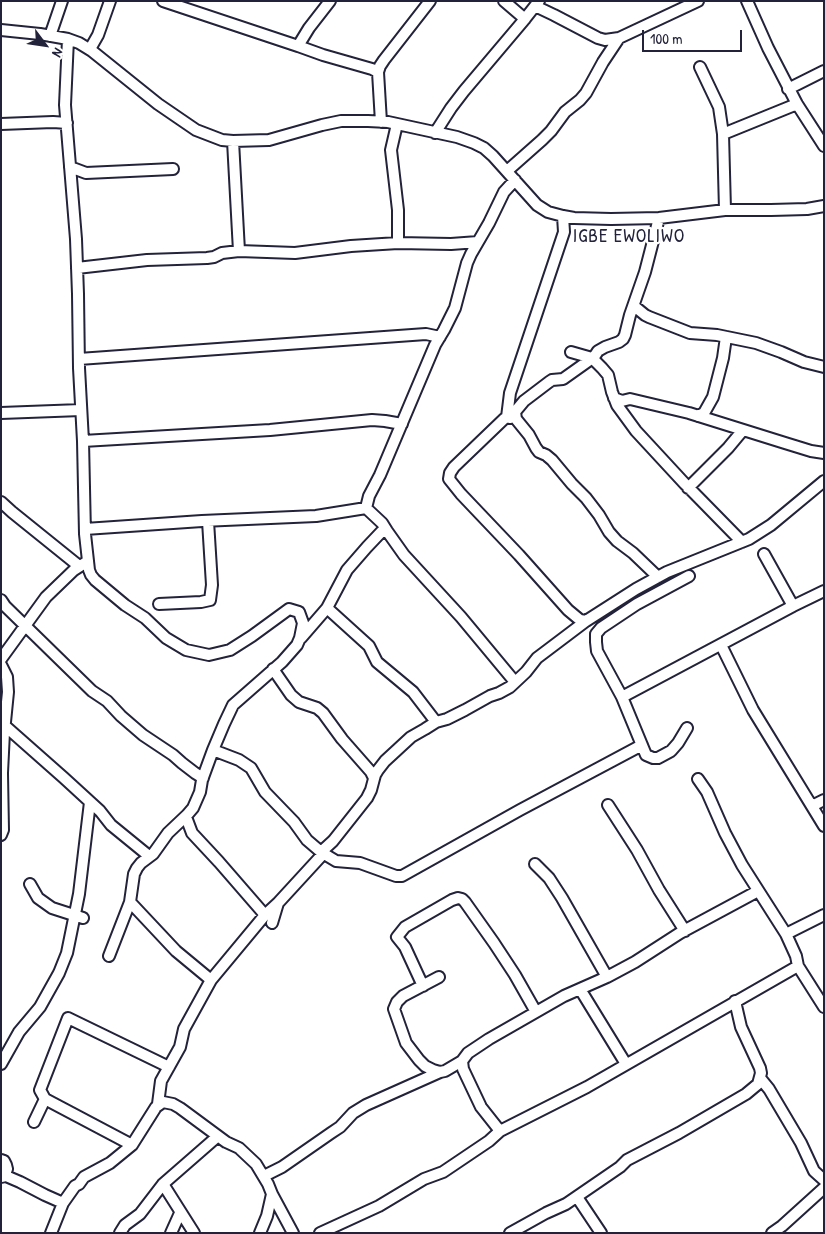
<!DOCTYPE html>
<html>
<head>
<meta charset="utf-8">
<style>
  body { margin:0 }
  #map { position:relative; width:825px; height:1234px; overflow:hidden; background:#fff; font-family:"Patrick Hand",sans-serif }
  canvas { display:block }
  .frame { position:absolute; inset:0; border:2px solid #22223b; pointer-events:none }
  .north { position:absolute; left:20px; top:20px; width:50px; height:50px; -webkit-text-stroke:4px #fff; paint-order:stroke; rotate:121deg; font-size:14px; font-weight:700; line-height:20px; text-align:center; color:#22223b }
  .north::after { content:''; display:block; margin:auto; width:18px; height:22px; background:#22223b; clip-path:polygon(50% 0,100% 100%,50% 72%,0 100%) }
  .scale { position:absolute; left:642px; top:30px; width:100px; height:22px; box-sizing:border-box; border:2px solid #22223b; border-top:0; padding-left:6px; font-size:15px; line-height:18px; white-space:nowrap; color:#22223b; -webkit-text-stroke:4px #fff; paint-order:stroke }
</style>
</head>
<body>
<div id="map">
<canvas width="825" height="1234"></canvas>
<div class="frame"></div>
<div class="north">N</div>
<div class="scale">100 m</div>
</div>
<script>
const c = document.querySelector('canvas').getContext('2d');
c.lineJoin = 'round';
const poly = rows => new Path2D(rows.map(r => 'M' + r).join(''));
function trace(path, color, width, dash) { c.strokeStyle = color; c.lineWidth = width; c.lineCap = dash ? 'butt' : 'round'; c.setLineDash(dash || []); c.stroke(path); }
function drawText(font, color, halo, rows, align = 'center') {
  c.font = font + ' "Patrick Hand",sans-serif'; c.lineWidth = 4.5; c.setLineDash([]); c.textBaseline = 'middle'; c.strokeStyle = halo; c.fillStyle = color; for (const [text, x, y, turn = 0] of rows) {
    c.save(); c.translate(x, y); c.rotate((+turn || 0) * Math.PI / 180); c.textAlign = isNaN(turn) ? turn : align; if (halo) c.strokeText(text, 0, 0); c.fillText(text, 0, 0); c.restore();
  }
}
const minor = poly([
  [163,1,298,46],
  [330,1,309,28,298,46,323,55,372,69,378,72],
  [504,1,525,19],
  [747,1,768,48,797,104,824,146],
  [535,6,554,15,598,38,605,40,619,38],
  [1,30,40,34,68,39,79,43,92,51,158,104,196,130,222,140,233,141,269,140,322,125,341,121,368,121,388,122,457,137,474,143,484,148,493,156,537,205,548,212,563,216,574,218,611,219,659,218,725,210,771,210,807,209,824,206],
  [50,36,62,1],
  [68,39,65,105,76,239,78,294,79,368,83,441,85,534,89,570,91,575,95,580,125,605,145,618,166,638,186,650,209,655,230,650,252,636,289,609,299,612,303,623,300,638,297,645,282,662,233,705,224,724,213,750,202,780,200,792,193,808,187,815,168,833,153,854,141,863,137,868,134,874,130,902,109,956],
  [90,49,98,35,110,1],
  [700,67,719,107,723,134,725,210],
  [788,89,824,71],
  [381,122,378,72,380,66,384,60,430,1],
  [1,124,53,122,67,123],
  [397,124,391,150,398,210,398,243],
  [435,133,451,108,464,91,524,20,539,1],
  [723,134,797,104],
  [233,141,239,251],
  [70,167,86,173,173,169],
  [507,171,542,140,551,131,565,112,580,100,586,93,603,62,619,38,698,1],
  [77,268,147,260,207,258,214,257,222,253,239,251,295,253,351,246,398,243,451,244,478,242],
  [634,306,645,315,649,317,690,333,717,335,756,343,781,352,804,362,824,367],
  [571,352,592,358,602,368,608,375,612,392,617,405,636,431,685,484,693,492,742,542],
  [79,359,426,334,440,337],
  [614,398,622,401,630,399,689,413,785,443,811,451,824,453],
  [515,412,516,419,529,435,536,448,539,452,546,455,552,460,572,484,586,498,599,515,609,532,617,541,633,553,658,577],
  [1,413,81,410],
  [698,416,704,413,713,397,723,358,726,337],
  [510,418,507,417,510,393,564,232,563,216],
  [83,441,270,430,372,420,385,421,402,424],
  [688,488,728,448,743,430],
  [1,502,12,512,79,566],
  [366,508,382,523,387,531,404,555,461,617,515,682],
  [85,529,202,521,316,516,366,508,369,496,380,475,435,345,444,330,455,308,467,263,471,254,489,223,504,192,515,180],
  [764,554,793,606],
  [1,600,5,606,92,691,107,701,121,716,143,735,173,755,182,763,195,773,203,778],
  [159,604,201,602,210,600,212,585,208,521],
  [327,608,347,570,367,547,385,528],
  [586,621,580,620,568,610,519,555,461,494,449,479,450,473,454,467,504,419,514,413,524,401,549,382,552,380,563,379,594,357,598,351,605,347,619,342,623,339,625,335,630,315,645,272,659,218],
  [301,638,327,608,369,646,377,662,413,692,436,722],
  [721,645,753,710,824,826],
  [1,659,46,597,74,570,88,561],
  [1,665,7,677,8,692,4,732,2,773,3,830,1,835],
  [273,669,291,695,299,702,317,708,323,713,342,739,371,772,374,778],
  [622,697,793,606,824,591],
  [4,725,64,778,100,811,111,825,149,856],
  [687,728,678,743,671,751,658,758,653,758,646,755,622,697,597,651,596,642,596,634,601,628,637,604,689,576],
  [213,750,239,760,251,768,265,792,294,822,307,840,321,852,336,861,360,863,396,876,402,876,520,810,642,745],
  [698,779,707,792,725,833,742,865,786,934,796,956,798,966,824,1007],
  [608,805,637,850,659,890,685,931],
  [812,806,824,800],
  [186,817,192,833,219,862,265,915,278,903],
  [321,852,333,841,367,798,371,790,375,775,378,770,385,761,411,737,425,729,436,722,447,719,465,710,490,696,499,693,510,687,526,672,537,658,586,621,636,589,667,572,749,539,771,525,824,481],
  [535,864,549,878,562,898,607,977],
  [30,884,38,898,52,908,83,918],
  [130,902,176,951,211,980,265,915],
  [272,923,278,903,323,854],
  [786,934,824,915],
  [439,977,403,996,397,1002,394,1009,406,1043,419,1060,425,1066,433,1070,440,1072,445,1071,462,1061],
  [423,986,405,947,397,937,405,927,452,900,458,898,462,899,465,902,494,943,515,975,536,1012],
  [580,989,626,1064],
  [1,1064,19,1032,40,1007,59,973,67,953,79,894,90,802],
  [760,1078,769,1089,801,1143,814,1171,824,1180],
  [158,1104,161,1081,180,1047,184,1029,211,980],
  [34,1122,45,1099],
  [500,1131,481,1107,463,1069,462,1061,468,1053,489,1039,564,996,607,977,635,962,680,933,758,891],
  [132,1145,45,1099,40,1090,68,1018,169,1067],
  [1,1160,4,1161,6,1165,7,1169,4,1176],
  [264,1176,282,1167,331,1133,340,1127,353,1113,366,1105,440,1072],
  [1,1177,6,1176,20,1182,45,1195,63,1203],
  [163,1184,194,1233],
  [577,1197,601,1233],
  [51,1233,63,1203,75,1186,79,1184,84,1177,110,1163,132,1145,156,1107,163,1102,173,1104,180,1108,226,1142,239,1148,256,1164,268,1184,272,1194,293,1233],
  [120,1233,125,1225,140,1214,163,1184,218,1136],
  [171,1233,180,1213],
  [260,1233,267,1216,272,1194],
  [320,1233,379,1206,424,1179,443,1172,489,1141,500,1131,587,1087,798,966],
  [510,1233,546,1213,566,1204,620,1167,627,1160,679,1133,746,1094,758,1084,761,1073,760,1068,741,1027,735,1001],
  [772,1233,782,1226,824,1188]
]);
const quarterNames = [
  ["IGBE EWOLIWO",629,237]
];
trace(minor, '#22223b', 14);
trace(minor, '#fff', 10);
c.letterSpacing = '1px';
drawText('19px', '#22223b', '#fff', quarterNames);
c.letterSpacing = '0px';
</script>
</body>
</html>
